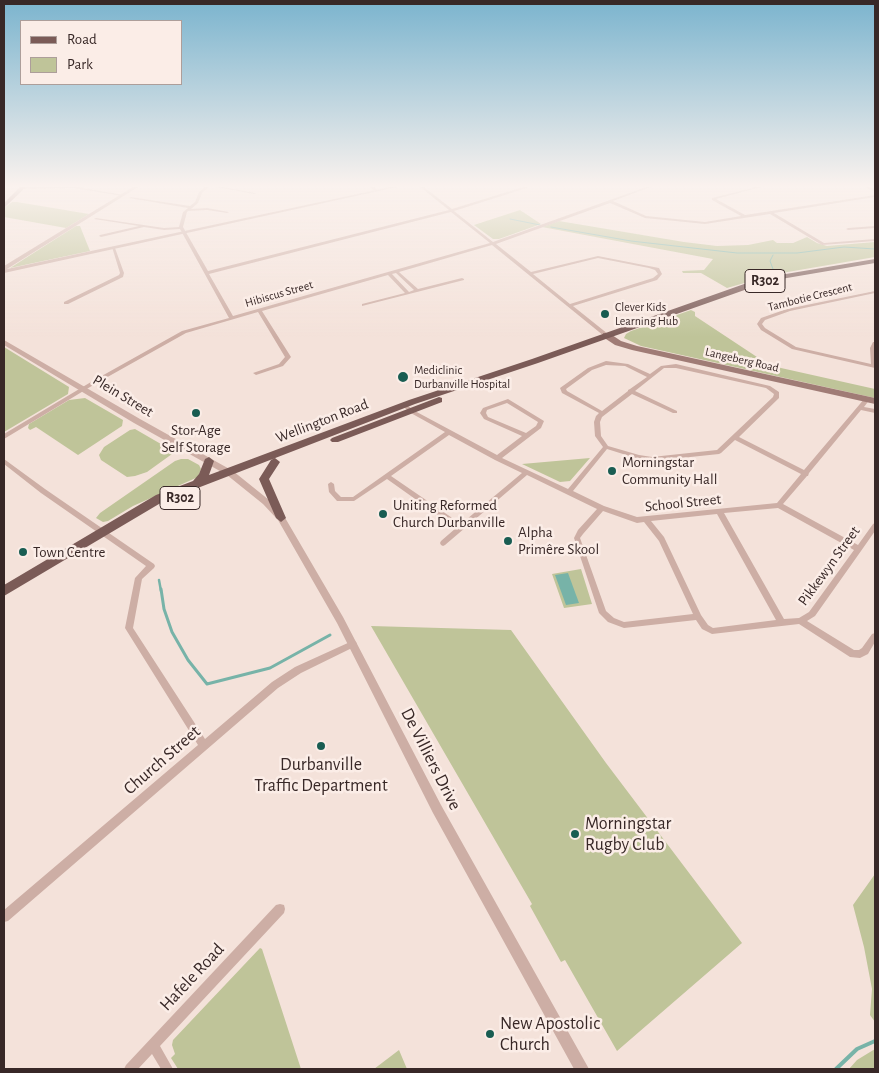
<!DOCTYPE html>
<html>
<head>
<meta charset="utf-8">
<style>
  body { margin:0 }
  #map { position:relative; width:879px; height:1073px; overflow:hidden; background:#f4e2da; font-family:"Alegreya Sans",sans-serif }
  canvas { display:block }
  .frame { position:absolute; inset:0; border:5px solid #382827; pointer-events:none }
  .legend { position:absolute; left:20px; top:20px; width:162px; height:65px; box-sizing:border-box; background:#fbede7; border:1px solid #ad9e9a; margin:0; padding:6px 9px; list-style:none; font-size:15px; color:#382827 }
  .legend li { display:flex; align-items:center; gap:10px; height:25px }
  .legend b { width:25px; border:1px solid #ad9e9a }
</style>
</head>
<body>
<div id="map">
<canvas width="879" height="1073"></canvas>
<div class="frame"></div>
<ul class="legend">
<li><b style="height:6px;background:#7b5b57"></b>Road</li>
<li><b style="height:14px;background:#bfc499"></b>Park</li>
</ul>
</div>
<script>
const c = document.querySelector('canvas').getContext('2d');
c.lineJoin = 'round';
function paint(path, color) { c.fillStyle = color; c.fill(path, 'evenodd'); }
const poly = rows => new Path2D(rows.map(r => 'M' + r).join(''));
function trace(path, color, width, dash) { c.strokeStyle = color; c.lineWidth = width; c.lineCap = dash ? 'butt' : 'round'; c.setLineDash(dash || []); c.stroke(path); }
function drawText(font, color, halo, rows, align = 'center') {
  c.font = font + ' "Alegreya Sans",sans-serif'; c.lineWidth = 5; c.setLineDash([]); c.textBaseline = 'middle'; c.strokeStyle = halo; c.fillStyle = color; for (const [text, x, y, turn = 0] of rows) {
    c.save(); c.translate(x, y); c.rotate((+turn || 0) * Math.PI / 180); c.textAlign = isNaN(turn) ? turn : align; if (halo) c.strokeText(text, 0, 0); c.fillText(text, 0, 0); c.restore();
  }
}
const green = poly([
  [12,202,17,202,89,214,66,228,4,217,4,208],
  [520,210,541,224,499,239,493,239,474,225],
  [559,221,684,242,717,246,748,245,773,240,777,243,793,243,807,237,817,243,827,246,875,242,875,257,776,274,727,288,701,273,683,273,682,271,704,270,713,259,542,227],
  [76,226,80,226,90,251,10,268],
  [691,310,695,312,695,316,760,359,781,368,875,389,875,398,641,346,624,338,626,334,631,331],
  [4,347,69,387,68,394,4,432],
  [85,398,123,420,122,426,78,455,36,427,30,430,28,428,29,424,69,400],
  [135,429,173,451,172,454,147,472,135,476,127,477,101,460,99,455,104,447,130,430],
  [590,458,570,481,560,482,522,464],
  [181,459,188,459,199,465,201,469,198,477,133,506,108,521,103,522,96,518,100,513,175,461],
  [581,569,592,604,564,608,552,574],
  [371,626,511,630,606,763,742,943,617,1051,565,960,561,962,530,906,532,904],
  [875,874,875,1022,870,1015,872,989,864,947,853,905],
  [260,948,262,949,301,1069,178,1069,171,1058,175,1054,172,1045,173,1040],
  [875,1049,875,1069,849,1069,857,1060],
  [399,1050,407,1069,374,1069]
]);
const water = poly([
  [568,573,579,603,566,605,555,575]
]);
const streamFar3 = poly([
  [510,219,540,225],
  [551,227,631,241,737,253,797,253,844,247,875,249],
  [773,255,770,261,773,269]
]);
const streamFar2 = poly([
  [159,580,161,591]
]);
const streamFar1 = poly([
  [161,589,164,609,172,632,188,660,207,684,270,668,330,635]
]);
const stream = poly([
  [836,1069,857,1049,875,1041]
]);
const minor = poly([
  [22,187,78,187,124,195,122,196,73,188,21,189,21,187,22,187],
  [205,187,209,187,202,193,198,203,191,209,207,208,229,212,227,213,207,210,188,211,187,212,183,227,208,271,449,210,420,187,424,187,452,209,523,187,528,187,527,188,454,211,493,242,646,187,651,187,613,201,646,216,705,222,741,216,712,200,712,198,756,187,761,187,716,199,745,215,875,195,875,197,774,213,824,243,875,239,875,241,822,245,770,214,705,224,645,218,610,203,496,244,531,272,598,256,659,268,662,274,657,280,573,306,608,334,608,336,604,336,492,245,399,272,418,289,462,278,464,279,464,280,362,306,362,304,405,293,388,275,262,311,291,357,283,366,256,375,253,373,279,364,285,357,258,312,186,333,95,384,4,439,4,434,91,382,182,331,229,318,180,229,164,230,144,227,101,237,99,236,100,235,139,226,94,219,96,218,164,228,179,227,183,212,188,208,129,198,131,197,190,206,195,202,199,192,205,187],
  [451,212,490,243,233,316,209,274,451,212],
  [598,258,649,268,655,270,658,274,653,278,570,304,533,274,598,258],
  [396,273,414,290,409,292,392,274,396,273],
  [216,187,223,187,256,193,254,194,216,187],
  [370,187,374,187,379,191,376,192,370,187],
  [865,187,869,187,875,190,875,192,865,187],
  [875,226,875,228,848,230,846,229,848,228,875,226],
  [112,247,115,248,124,273,123,277,68,304,64,304,64,302,119,275,120,273,112,247],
  [875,291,875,293,790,311,765,320,762,324,765,328,796,347,871,364,870,348,873,342,875,342,875,368,792,349,761,330,757,324,761,318,787,309,875,291],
  [606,361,628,364,650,374,661,366,676,364,770,386,779,392,779,398,739,437,804,470,865,398,869,398,870,399,864,407,875,409,875,413,861,410,809,473,808,476,807,476,783,504,858,545,873,524,875,523,875,531,861,551,815,616,807,621,854,650,859,650,862,648,872,634,875,633,875,642,868,654,860,658,850,657,799,624,712,634,702,629,696,620,624,628,608,622,599,613,574,538,578,530,597,509,527,475,445,545,443,546,441,545,440,543,441,541,456,528,387,479,354,501,337,501,329,492,328,484,331,482,334,484,335,491,341,497,353,497,445,432,409,412,402,405,405,403,413,410,497,455,522,436,484,419,480,413,483,408,508,399,544,421,541,428,502,458,568,489,603,447,595,436,594,422,596,416,599,413,562,393,560,388,588,368,606,361],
  [606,365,625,366,647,377,630,389,628,390,628,391,602,411,567,391,566,389,592,370,606,365],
  [664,368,676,368,766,388,774,394,773,397,717,450,652,457,639,455,608,446,601,436,600,422,602,417,632,394,673,413,677,413,677,411,635,391,664,368],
  [507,403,538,422,536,426,526,433,488,417,486,413,487,410,507,403],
  [449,435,495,460,522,473,461,524,391,476,449,435],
  [735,440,801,474,777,503,637,517,604,506,573,491,607,449,639,459,652,461,719,454,721,453,735,440],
  [778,508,854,550,809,612,799,618,784,619,724,513,778,508],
  [603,511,637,523,644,522,659,541,693,614,624,622,614,618,606,611,580,538,583,534,603,511],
  [717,514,776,620,713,628,708,625,701,615,664,537,651,521,717,514],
  [4,459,45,489,154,564,155,566,154,568,142,579,133,628,205,739,272,682,295,667,350,642,353,640,356,642,357,644,356,646,301,673,278,688,8,921,4,922,4,910,198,745,125,628,135,578,146,566,41,493,4,464,4,459],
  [280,904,284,905,285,909,284,913,160,1046,173,1069,161,1069,152,1054,138,1069,124,1069,126,1065,276,905,280,904]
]);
const tertiary = poly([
  [133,187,138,187,7,269,390,187,397,187,4,273,4,266,133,187],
  [4,340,140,419,233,471,269,500,284,516,343,617,441,805,589,1069,574,1069,433,813,337,623,278,520,263,504,227,475,134,423,4,345,4,340]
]);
const secondary = poly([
  [20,187,26,187,4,208,4,203,20,187],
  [603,333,609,333,621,341,637,346,875,398,875,404,632,350,615,345,603,337,603,333]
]);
const primary = poly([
  [875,259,875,263,781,279,753,287,538,363,415,404,164,501,4,596,4,585,156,495,193,481,199,474,205,459,209,457,214,461,209,475,409,400,532,359,747,283,780,275,875,259],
  [439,397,442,398,442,402,338,442,332,442,330,440,332,438,439,397],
  [275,458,280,462,269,479,286,518,281,522,276,518,259,479,271,460,275,458]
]);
const markers = [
  [605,314,5,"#195d52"],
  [403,377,6,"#195d52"],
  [196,413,5,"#195d52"],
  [612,471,5,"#195d52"],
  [383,514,5,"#195d52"],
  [508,541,5,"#195d52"],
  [23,552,5,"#195d52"],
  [321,746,5,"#195d52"],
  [575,834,5,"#195d52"],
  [490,1034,5,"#195d52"]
];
const farStreetnames = [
  ["Hibiscus Street",279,294,-16],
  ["Tambotie Crescent",810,297,-14],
  ["Langeberg Road",742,360,13]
];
const farPoinames = [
  ["Clever Kids",615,307],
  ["Learning Hub",615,321],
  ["Mediclinic",414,370],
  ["Durbanville Hospital",414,384]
];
const shields = [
  [765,281,40],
  [180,498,40]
];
const shieldNames = [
  ["R302",765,281],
  ["R302",180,498]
];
const streetNames = [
  ["Plein Street",123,396,31],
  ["Wellington Road",322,421,-21],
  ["School Street",683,503,-6],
  ["Pikkewyn Street",829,566,-54]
];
const poiNames = [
  ["Stor-Age",196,430,"center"],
  ["Self Storage",196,447,"center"],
  ["Morningstar",622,462],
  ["Community Hall",622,479],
  ["Uniting Reformed",393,505],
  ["Church Durbanville",393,522],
  ["Alpha",518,532],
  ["Primêre Skool",518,549],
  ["Town Centre",33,552]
];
const nearStreetnames = [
  ["De Villiers Drive",431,759,63],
  ["Church Street",162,760,-41],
  ["Hafele Road",192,977,-47]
];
const nearPoinames = [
  ["Durbanville",321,765,"center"],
  ["Traffic Department",321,786,"center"],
  ["Morningstar",585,824],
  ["Rugby Club",585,845],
  ["New Apostolic",500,1024],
  ["Church",500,1045]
];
paint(green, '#bfc499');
paint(water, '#77b3a8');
trace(streamFar3, '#77b3a8', 1);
trace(streamFar2, '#77b3a8', 2.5);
trace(streamFar1, '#77b3a8', 3);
trace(stream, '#77b3a8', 4);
paint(minor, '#cdaea5');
paint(tertiary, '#cdaea5');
paint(secondary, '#a07c76');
paint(primary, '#7b5b57');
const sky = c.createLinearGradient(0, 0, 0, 337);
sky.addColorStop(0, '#7bb4ce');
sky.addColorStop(0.55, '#faf2ee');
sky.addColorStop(1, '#faf2ee00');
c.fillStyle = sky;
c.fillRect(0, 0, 879, 337);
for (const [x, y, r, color] of markers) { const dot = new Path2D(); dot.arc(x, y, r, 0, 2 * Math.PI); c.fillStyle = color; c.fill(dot); trace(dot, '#fbede7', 2); }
drawText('12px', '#382827', '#fbede7', farStreetnames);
drawText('12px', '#382827', '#fbede7', farPoinames, 'left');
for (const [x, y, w] of shields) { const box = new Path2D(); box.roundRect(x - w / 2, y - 11.5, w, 23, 4); c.fillStyle = '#fbede7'; c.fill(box); trace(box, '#382827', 1); }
drawText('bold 14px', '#382827', null, shieldNames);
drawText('15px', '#382827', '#fbede7', streetNames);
drawText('15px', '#382827', '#fbede7', poiNames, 'left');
drawText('18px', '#382827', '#fbede7', nearStreetnames);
drawText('18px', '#382827', '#fbede7', nearPoinames, 'left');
</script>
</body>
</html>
